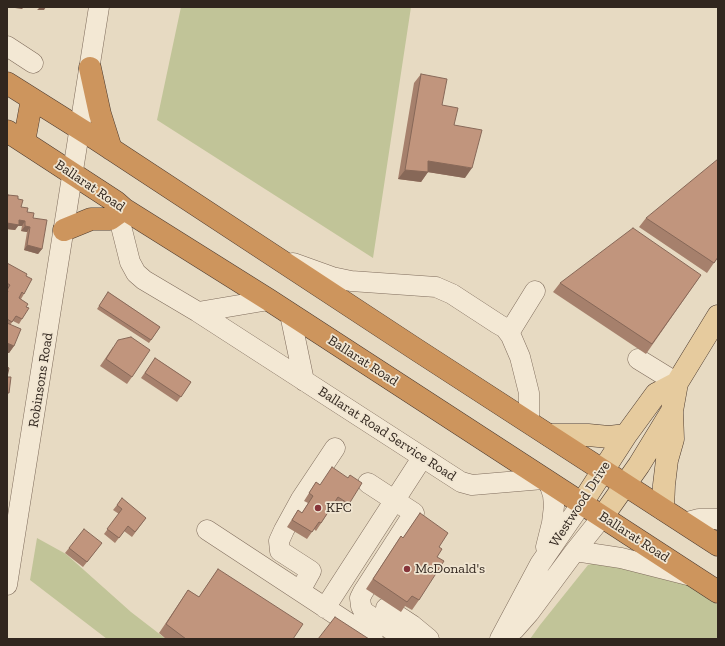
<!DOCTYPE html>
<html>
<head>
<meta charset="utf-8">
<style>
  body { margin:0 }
  #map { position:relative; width:725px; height:646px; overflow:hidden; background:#e7dac2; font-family:"Zilla Slab",serif }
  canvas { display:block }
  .frame { position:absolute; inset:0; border:8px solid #31261e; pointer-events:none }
</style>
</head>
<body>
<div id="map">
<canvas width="725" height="646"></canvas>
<div class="frame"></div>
</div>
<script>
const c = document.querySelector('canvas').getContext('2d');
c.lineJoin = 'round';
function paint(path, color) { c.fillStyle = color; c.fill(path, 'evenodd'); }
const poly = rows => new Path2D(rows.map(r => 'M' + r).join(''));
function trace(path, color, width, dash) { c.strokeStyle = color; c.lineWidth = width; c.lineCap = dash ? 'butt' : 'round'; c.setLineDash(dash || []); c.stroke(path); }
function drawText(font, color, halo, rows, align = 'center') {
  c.font = font + ' "Zilla Slab",serif'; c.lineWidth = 3.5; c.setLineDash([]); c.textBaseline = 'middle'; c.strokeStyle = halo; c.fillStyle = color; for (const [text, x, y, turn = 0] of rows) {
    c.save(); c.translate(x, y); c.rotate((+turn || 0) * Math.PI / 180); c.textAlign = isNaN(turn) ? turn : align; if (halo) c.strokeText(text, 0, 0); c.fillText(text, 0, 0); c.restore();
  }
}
const green = poly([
  [181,7,411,7,373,258,157,120],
  [37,538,66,554,131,612,166,639,107,639,30,580],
  [602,561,689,585,718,605,718,639,530,639,540,625,588,565]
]);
const minor = poly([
  [7,46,33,63],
  [124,209,121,226,130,262,136,273,144,280,198,312,461,482,472,485,543,479],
  [293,263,332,277,351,281,436,287,452,294,498,324,505,328,511,336,520,357,529,393,529,422],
  [198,312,269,300],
  [290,314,304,381],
  [509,333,535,291],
  [638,359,677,383],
  [368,483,414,513,363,592,360,598,361,606,364,612,395,632,401,633,406,632,412,625],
  [684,523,699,519,718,519],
  [207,530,373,639],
  [546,547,552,523,554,506,553,495,549,483],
  [575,551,621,558,688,575],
  [7,585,99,7],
  [300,591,311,571,280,551,279,541,284,530,301,499,335,448],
  [325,608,422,458],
  [386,608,412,625,429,639],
  [514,630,529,613,575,551,603,516],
  [500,639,540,564,582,503]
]);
const major = poly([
  [549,435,588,435,609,437,626,435],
  [582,503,626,435,656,394,677,383],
  [663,509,664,485,667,460,673,439,672,412],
  [603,516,639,465,672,411,677,383,718,316]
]);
const highway = poly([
  [90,68,100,114,111,149],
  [7,83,96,139,417,350,718,545],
  [7,131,116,202,124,209,269,300,718,592],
  [24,142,32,99],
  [64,230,91,219,110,219,124,209]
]);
const wall = poly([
  [421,74,442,105,454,125,465,178,428,172,421,182,398,179,414,83],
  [8,195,18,199,21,207,33,218,42,249,38,254,24,250,27,232,21,231,22,226,18,226,15,230,7,229,7,196],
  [646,218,718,257,707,273,639,227],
  [7,263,26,276,24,294,21,299,26,307,22,319,19,324,13,321,10,325,14,346,9,353,7,353],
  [701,275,646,354,553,292,560,283],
  [108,292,160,327,149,343,97,309],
  [113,347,132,377,127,384,100,366],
  [155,358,191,382,177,402,141,378],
  [316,482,349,504,343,511,333,505,316,531,314,529,307,539,287,527,298,510,302,513,308,503,304,501],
  [117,505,146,518,132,537,124,531,115,543,104,534,119,514,113,510],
  [420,513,439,547,437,557,419,600,412,610,405,606,401,612,366,589,401,536,403,538],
  [102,543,83,567,65,553,69,548],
  [218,569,293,639,166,639,159,633,188,590,199,597]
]);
const shadedWall = poly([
  [8,7,24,7,22,9],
  [40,7,46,7,44,10,37,10],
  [428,161,472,168,465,178,421,171],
  [405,170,428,172,421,182,398,179],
  [19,220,25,221,22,226,18,226,15,230,7,229,7,223],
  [25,226,30,227,27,232,21,231],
  [27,245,42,249,38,254,24,250],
  [7,343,14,346,9,353,7,353]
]);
const building = poly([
  [421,74,447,79,442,105,458,108,454,125,482,130,472,168,428,161,428,172,405,170,421,74],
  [718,159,718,257,714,263,646,218,718,159],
  [8,195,18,196,18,199,23,200,21,207,28,208,27,212,34,213,33,218,47,220,42,249,27,245,30,227,25,226,25,221,19,220,19,225,7,223,7,199,8,195],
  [633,228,701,275,652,344,560,283,633,228],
  [7,263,27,274,26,276,32,279,24,294,22,292,19,298,28,304,26,307,29,308,22,319,16,316,12,322,7,319,7,293,8,291,7,290,10,285,7,283,7,263],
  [108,292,160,327,151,340,99,306,108,292],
  [7,323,21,329,14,346,7,343,7,323],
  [131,337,150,350,132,377,106,359,118,340,131,337],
  [155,358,191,382,181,397,145,373,155,358],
  [7,367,9,368,7,377,11,377,9,393,7,393,7,367],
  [332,467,348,478,350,475,362,483,349,504,338,497,321,523,319,522,312,532,292,520,298,510,302,513,313,496,309,493,316,482,320,485,332,467],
  [122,498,146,518,135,532,128,526,119,538,107,529,122,509,117,505,122,498],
  [420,513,448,533,439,547,442,549,437,557,444,561,419,600,412,596,407,602,373,579,401,536,403,538,420,513],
  [84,529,102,543,87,562,69,548,84,529],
  [218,569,303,624,293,639,186,639,166,624,188,590,199,597,218,569],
  [335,617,369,639,318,639,335,617]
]);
const markers = [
  [318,508,4,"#863439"],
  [407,569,4,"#863439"]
];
const streetNames = [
  ["Ballarat Road",90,186,34],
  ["Ballarat Road",363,361,33],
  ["Robinsons Road",41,380,-81],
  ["Ballarat Road Service Road",387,434,33],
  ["Westwood Drive",580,504,-57],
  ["Ballarat Road",634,537,33]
];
const poiNames = [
  ["KFC",326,508],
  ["McDonald's",415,569]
];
paint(green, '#c1c498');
trace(minor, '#7f6c5c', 21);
trace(major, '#4d3b30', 23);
trace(highway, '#4d3b30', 23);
trace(minor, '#f3e8d4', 20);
trace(major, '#e6cb9e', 22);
trace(highway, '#cd955d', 22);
paint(wall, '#a6806c');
paint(shadedWall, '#876858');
paint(building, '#c1957d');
trace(building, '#876858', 1);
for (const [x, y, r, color] of markers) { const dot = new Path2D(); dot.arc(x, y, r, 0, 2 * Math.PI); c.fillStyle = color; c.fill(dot); trace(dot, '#f0e5d1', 1.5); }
drawText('14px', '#31261e', '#f0e5d1', streetNames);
drawText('14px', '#31261e', '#f0e5d1', poiNames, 'left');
</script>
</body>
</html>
